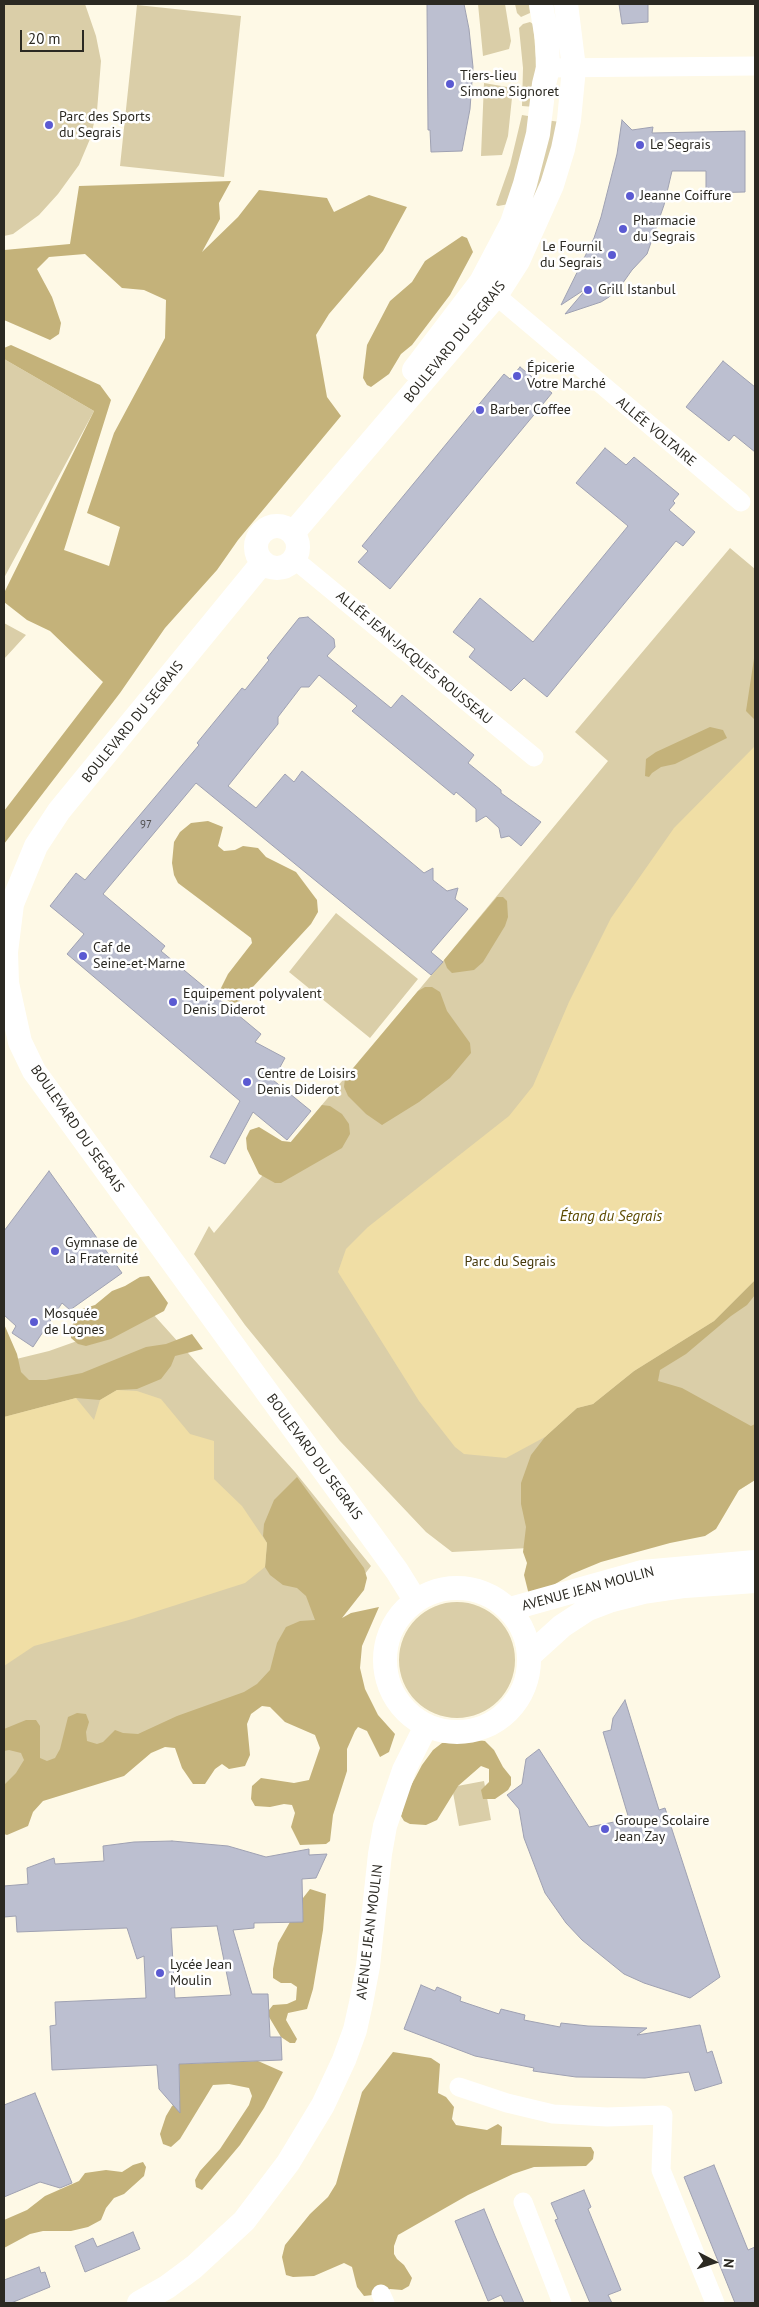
<!DOCTYPE html>
<html>
<head>
<meta charset="utf-8">
<style>
  body { margin:0 }
  #map { position:relative; width:759px; height:2307px; overflow:hidden; background:#fef9e6; font-family:"PT Sans",sans-serif }
  canvas { display:block }
  .frame { position:absolute; inset:0; border:5px solid #2b2922; pointer-events:none }
  .north { position:absolute; left:689px; top:2237px; width:50px; height:50px; -webkit-text-stroke:4px #fff; paint-order:stroke; rotate:95deg; font-size:14px; font-weight:700; line-height:20px; text-align:center; color:#2b2922 }
  .north::after { content:''; display:block; margin:auto; width:18px; height:22px; background:#2b2922; clip-path:polygon(50% 0,100% 100%,50% 72%,0 100%) }
  .scale { position:absolute; left:20px; top:30px; width:64px; height:22px; box-sizing:border-box; border:2px solid #2b2922; border-top:0; padding-left:6px; font-size:15px; line-height:18px; white-space:nowrap; color:#2b2922; -webkit-text-stroke:4px #fff; paint-order:stroke }
</style>
</head>
<body>
<div id="map">
<canvas width="759" height="2307"></canvas>
<div class="frame"></div>
<div class="north">N</div>
<div class="scale">20 m</div>
</div>
<script>
const c = document.querySelector('canvas').getContext('2d');
c.lineJoin = 'round';
function paint(path, color) { c.fillStyle = color; c.fill(path, 'evenodd'); }
const poly = rows => new Path2D(rows.map(r => 'M' + r).join(''));
function trace(path, color, width, dash) { c.strokeStyle = color; c.lineWidth = width; c.lineCap = dash ? 'butt' : 'round'; c.setLineDash(dash || []); c.stroke(path); }
function drawText(font, color, halo, rows, align = 'center') {
  c.font = font + ' "PT Sans",sans-serif'; c.lineWidth = 5; c.setLineDash([]); c.textBaseline = 'middle'; c.strokeStyle = halo; c.fillStyle = color; for (const [text, x, y, turn = 0] of rows) {
    c.save(); c.translate(x, y); c.rotate((+turn || 0) * Math.PI / 180); c.textAlign = isNaN(turn) ? turn : align; if (halo) c.strokeText(text, 0, 0); c.fillText(text, 0, 0); c.restore();
  }
}
const green = poly([
  [4,4,85,4,96,36,101,61,97,111,90,139,79,165,58,194,39,215,13,234,4,236],
  [478,4,505,4,511,41,509,49,483,56],
  [515,4,529,4,530,13,521,17,517,13],
  [137,5,241,16,224,177,120,166],
  [530,22,533,24,536,58,535,107,522,106,523,68,519,28,523,24],
  [484,83,513,88,508,136,502,155,481,156],
  [522,115,534,117,509,204,498,206,496,205,510,165],
  [546,120,560,122,548,178,526,212],
  [4,359,94,411,4,578],
  [730,548,755,569,755,1480,697,1517,529,1548,452,1552,426,1532,340,1441,245,1325,194,1254,209,1226,214,1233,444,960,608,761,575,732],
  [4,623,26,635,4,659],
  [336,913,418,979,370,1038,289,972],
  [144,1304,295,1472,371,1566,342,1604,307,1664,4,1803,4,1362,49,1351,80,1340],
  '399 1660a58 58 0 1 1 116 0a58 58 0 1 1-116 0Z',
  [484,1781,491,1820,459,1826,452,1787]
]);
const forest = poly([
  [231,181,219,203,220,219,202,252,238,217,259,190,327,198,334,212,369,195,407,207,383,251,329,314,316,335,327,397,341,416,238,540,217,570,165,628,120,693,4,844,4,811,103,682,50,631,27,620,4,602,4,593,94,411,4,359,4,348,11,345,100,385,111,400,64,550,109,566,120,527,87,513,114,433,165,338,166,300,144,290,122,288,85,254,49,257,37,269,52,297,61,323,59,334,50,340,4,320,4,250,70,244,79,186],
  [462,236,467,238,473,252,450,295,412,345,401,354,389,374,371,387,367,385,363,378,367,345,390,301,412,282,425,261],
  [755,652,755,720,746,711],
  [710,727,723,730,727,738,675,764,661,767,652,773,649,777,645,776,646,759,656,752],
  [208,821,223,827,218,846,224,851,235,850,243,846,258,848,266,857,296,872,317,900,318,912,311,924,239,1002,232,1003,222,997,219,992,228,974,252,943,251,938,178,883,174,875,172,863,174,842,180,832,191,823],
  [497,897,503,897,507,901,508,917,505,926,483,962,474,970,452,973,447,968,444,960],
  [425,987,432,987,440,992,447,1011,470,1043,471,1053,450,1078,419,1102,382,1125,366,1114,348,1096,344,1087,345,1078,418,991],
  [322,1105,330,1106,342,1114,349,1124,350,1134,342,1148,281,1183,275,1183,259,1174,247,1149,246,1138,250,1130,259,1127,282,1141,291,1142],
  [149,1276,168,1303,164,1311,111,1339,86,1346,78,1344,71,1338,71,1327,82,1309,95,1305,112,1291,125,1286,140,1277],
  [755,1280,755,1295,747,1305,731,1316,686,1354,660,1370,658,1381,682,1388,751,1426,755,1424,755,1480,739,1490,716,1529,705,1536,670,1543,601,1562,572,1574,540,1593,529,1595,524,1575,527,1563,523,1552,526,1527,521,1504,521,1483,531,1455,545,1437,577,1408,593,1404,634,1371,714,1321],
  [4,1324,17,1354,21,1372,29,1380,46,1380,82,1373,146,1347,166,1344,192,1334,203,1349,175,1356,171,1366,161,1379,137,1389,117,1390,100,1400,76,1398,4,1417],
  [297,1477,364,1568,367,1578,364,1590,342,1618,351,1613,379,1607,362,1646,360,1668,365,1689,378,1715,395,1734,389,1752,380,1757,367,1731,358,1727,355,1731,347,1749,347,1771,333,1815,330,1841,326,1844,300,1845,291,1827,295,1813,292,1805,284,1804,270,1807,255,1806,251,1799,252,1786,261,1778,294,1783,309,1780,320,1748,315,1735,285,1722,270,1707,262,1706,251,1714,247,1724,250,1755,245,1766,229,1769,222,1764,215,1769,205,1784,193,1784,182,1768,175,1748,165,1747,151,1753,124,1776,43,1801,33,1812,28,1826,7,1835,4,1834,4,1785,16,1773,24,1760,21,1753,9,1750,4,1751,4,1729,26,1720,36,1720,40,1726,40,1758,47,1761,55,1758,60,1749,68,1717,77,1713,86,1714,89,1722,86,1732,87,1741,97,1744,103,1742,115,1730,123,1733,138,1734,177,1716,244,1692,257,1684,270,1670,277,1643,286,1627,300,1621,315,1620,306,1596,297,1588,283,1585,270,1575,265,1567,267,1543,263,1536,264,1524,274,1500],
  [475,1740,485,1741,494,1750,503,1767,511,1777,511,1785,508,1790,495,1799,483,1799,481,1790,489,1782,489,1769,481,1766,458,1786,437,1820,426,1825,410,1824,404,1821,401,1816,407,1793,422,1765,433,1750,442,1743],
  [310,1889,326,1894,323,1930,313,1989,307,2009,288,2013,286,2020,297,2039,295,2043,290,2043,281,2037,269,2017,269,2010,273,2005,287,2004,296,2000,297,1987,291,1983,281,1983,273,1978,273,1969,278,1943,290,1922,303,1922,303,1898],
  [393,2052,431,2058,440,2064,438,2093,446,2097,454,2107,452,2119,456,2125,487,2130,498,2124,502,2127,501,2145,591,2147,594,2152,593,2159,586,2166,534,2167,513,2174,468,2195,398,2235,394,2246,394,2254,397,2259,404,2265,412,2278,409,2286,402,2290,390,2289,381,2294,364,2296,357,2287,352,2267,344,2263,314,2276,293,2277,286,2275,282,2257,285,2245,310,2214,328,2197,336,2184,362,2092],
  [258,2061,283,2072,264,2108,240,2145,202,2190,196,2187,195,2180,200,2171,220,2149,249,2105,252,2096,249,2088,229,2084,213,2085,180,2139,171,2147,163,2144,160,2134,166,2116,172,2106,180,2100,179,2064],
  [143,2162,146,2167,144,2176,124,2194,114,2198,106,2208,101,2220,88,2227,71,2231,43,2231,30,2234,4,2248,4,2220,27,2210,45,2196,79,2181,85,2173,106,2170,122,2172,133,2165]
]);
const water = poly([
  [755,746,755,1280,714,1321,634,1371,593,1404,577,1408,545,1437,506,1458,464,1454,455,1447,419,1401,338,1272,346,1249,368,1227,509,1116,533,1086,569,1002,611,918,674,828],
  [117,1390,137,1391,161,1399,190,1434,214,1441,214,1479,242,1506,267,1543,265,1567,245,1583,129,1620,34,1646,4,1666,4,1417,76,1398,94,1420,100,1400]
]);
const building = poly([
  [427,4,464,4,469,29,473,67,470,109,462,151,431,152,430,130,428,130,427,4],
  [619,4,648,4,648,22,622,24,619,4],
  [622,120,632,130,653,127,652,133,745,131,745,192,706,193,706,171,672,171,664,205,647,254,632,270,620,287,609,297,601,302,565,314,587,288,561,305,594,238,601,217,617,154,622,120],
  [723,361,755,387,755,452,734,435,729,441,686,407,723,361],
  [520,367,552,393,390,589,358,562,368,551,362,546,504,374,510,379,520,367],
  [605,448,626,465,634,457,679,494,673,501,675,503,669,510,695,532,683,546,676,541,547,697,524,678,511,691,469,657,475,649,453,632,480,598,533,642,628,526,576,483,605,448],
  [308,617,334,639,335,647,327,656,391,708,402,695,474,755,468,763,501,790,501,793,541,822,521,846,509,836,501,838,499,828,486,816,476,822,476,809,456,792,454,795,352,711,357,706,319,675,309,687,301,687,278,717,278,724,228,786,256,808,285,774,294,782,302,771,424,873,433,868,433,880,447,891,458,888,455,899,468,909,431,952,443,962,431,975,196,783,103,894,165,946,161,951,261,1034,255,1042,285,1058,273,1080,311,1111,287,1140,253,1112,225,1164,210,1157,240,1101,67,954,84,934,50,906,76,873,85,880,199,745,197,743,242,688,245,690,269,660,267,658,299,618,308,617],
  [49,1171,122,1273,70,1310,62,1303,33,1347,12,1333,16,1326,4,1315,4,1231,49,1171],
  [625,1700,659,1810,665,1808,720,1977,690,1998,644,1983,624,1974,582,1940,566,1923,545,1893,524,1838,519,1809,507,1795,522,1784,526,1759,539,1749,589,1827,629,1819,603,1732,611,1730,613,1718,625,1700],
  [172,1841,228,1846,266,1857,309,1849,309,1855,327,1854,316,1878,302,1879,303,1922,254,1923,254,1928,233,1930,252,1994,268,1994,270,2037,281,2037,282,2060,179,2064,180,2113,159,2089,157,2065,52,2070,50,2026,56,2025,55,2002,146,1998,144,1956,137,1959,127,1928,17,1932,16,1916,4,1917,4,1886,28,1884,27,1868,54,1858,55,1864,104,1861,103,1846,134,1842,172,1841],
  [217,1926,231,1995,175,1998,171,1928,217,1926],
  [421,1985,435,1991,437,1987,461,1997,460,2001,499,2014,501,2009,525,2015,524,2020,560,2027,561,2023,588,2026,647,2028,637,2035,700,2025,707,2053,712,2051,722,2083,695,2091,689,2072,645,2078,576,2077,533,2071,534,2068,475,2056,404,2029,421,1985],
  [35,2093,72,2183,60,2188,40,2182,4,2197,4,2105,35,2093],
  [714,2165,748,2250,755,2247,755,2303,735,2303,684,2177,714,2165],
  [584,2190,591,2207,588,2209,621,2290,608,2295,612,2303,590,2303,555,2220,558,2219,551,2203,584,2190],
  [484,2209,495,2236,524,2303,505,2303,501,2295,488,2301,455,2221,484,2209],
  [133,2232,140,2249,85,2272,75,2246,93,2238,97,2247,133,2232],
  [39,2267,41,2273,45,2272,50,2287,11,2303,4,2303,4,2280,39,2267]
]);
const minor = poly([
  [548,68,755,66],
  [486,287,741,502],
  [294,559,534,757],
  [459,2087,507,2103,553,2114,607,2117,663,2115,661,2170,715,2303],
  [523,2202,562,2303],
  [381,2294,385,2303]
]);
const tertiary = poly([
  [414,370,481,282,512,223,525,184,538,134,544,84,548,68,547,39,541,4],
  '256 547a21 21 0 1 1 42 0a21 21 0 1 1-42 0Z',
  [293,533,495,297,518,261,552,185,563,149,569,120,574,68,566,4],
  [263,562,59,811,36,846,12,904,6,952,7,983,20,1042,34,1071,397,1571,415,1600],
  '385 1660a72 72 0 1 1 144 0a72 72 0 1 1-144 0Z',
  [510,1609,642,1572,755,1562],
  [530,1655,562,1626,588,1609,609,1601,644,1592,685,1586,755,1581],
  [139,2303,167,2287,194,2267,244,2221,288,2163,323,2105,344,2060,355,2030,361,2003,368,1966,380,1854,385,1826,404,1770,426,1726]
]);
const markers = [
  [450,84,5,"#5b5ad2"],
  [49,125,5,"#5b5ad2"],
  [640,145,5,"#5b5ad2"],
  [630,196,5,"#5b5ad2"],
  [623,229,5,"#5b5ad2"],
  [612,255,5,"#5b5ad2"],
  [588,290,5,"#5b5ad2"],
  [517,376,5,"#5b5ad2"],
  [480,410,5,"#5b5ad2"],
  [83,956,5,"#5b5ad2"],
  [173,1002,5,"#5b5ad2"],
  [247,1082,5,"#5b5ad2"],
  [55,1251,5,"#5b5ad2"],
  [34,1322,5,"#5b5ad2"],
  [605,1829,5,"#5b5ad2"],
  [160,1973,5,"#5b5ad2"]
];
const numberNames = [
  ["97",146,825]
];
const poiNames = [
  ["Tiers-lieu",460,76],
  ["Simone Signoret",460,92],
  ["Parc des Sports",59,117],
  ["du Segrais",59,133],
  ["Le Segrais",650,145],
  ["Jeanne Coiffure",640,196],
  ["Pharmacie",633,221],
  ["du Segrais",633,237],
  ["Le Fournil",602,247,"right"],
  ["du Segrais",602,263,"right"],
  ["Grill Istanbul",598,290],
  ["Épicerie",527,368],
  ["Votre Marché",527,384],
  ["Barber Coffee",490,410],
  ["Caf de",93,948],
  ["Seine-et-Marne",93,964],
  ["Equipement polyvalent",183,994],
  ["Denis Diderot",183,1010],
  ["Centre de Loisirs",257,1074],
  ["Denis Diderot",257,1090],
  ["Gymnase de",65,1243],
  ["la Fraternité",65,1259],
  ["Mosquée",44,1314],
  ["de Lognes",44,1330],
  ["Groupe Scolaire",615,1821],
  ["Jean Zay",615,1837],
  ["Lycée Jean",170,1965],
  ["Moulin",170,1981]
];
const streetNames = [
  ["BOULEVARD DU SEGRAIS",455,342,-51],
  ["ALLÉE VOLTAIRE",656,432,40],
  ["ALLÉE JEAN-JACQUES ROUSSEAU",414,658,40],
  ["BOULEVARD DU SEGRAIS",133,722,-51],
  ["BOULEVARD DU SEGRAIS",77,1129,55],
  ["BOULEVARD DU SEGRAIS",314,1457,54],
  ["AVENUE JEAN MOULIN",588,1589,-15],
  ["AVENUE JEAN MOULIN",370,1932,-83]
];
const parkNames = [
  ["Parc du Segrais",510,1262]
];
const waterNames = [
  ["Étang du Segrais",611,1217]
];
paint(green, '#dacea8');
paint(forest, '#c4b27a');
paint(water, '#f0dea5');
paint(building, '#bcbfd0');
trace(building, '#9fa1b2', 1);
trace(minor, '#fff', 19);
trace(tertiary, '#fff', 24);
for (const [x, y, r, color] of markers) { const dot = new Path2D(); dot.arc(x, y, r, 0, 2 * Math.PI); c.fillStyle = color; c.fill(dot); trace(dot, '#fff', 2); }
drawText('11px', '#4f4e4e', null, numberNames);
drawText('14px', '#2b2922', '#fff', poiNames, 'left');
drawText('14px', '#2b2922', '#fff', streetNames);
drawText('14px', '#473a0c', '#fff', parkNames);
drawText('italic 15px', '#5d4b00', '#fff', waterNames);
</script>
</body>
</html>
